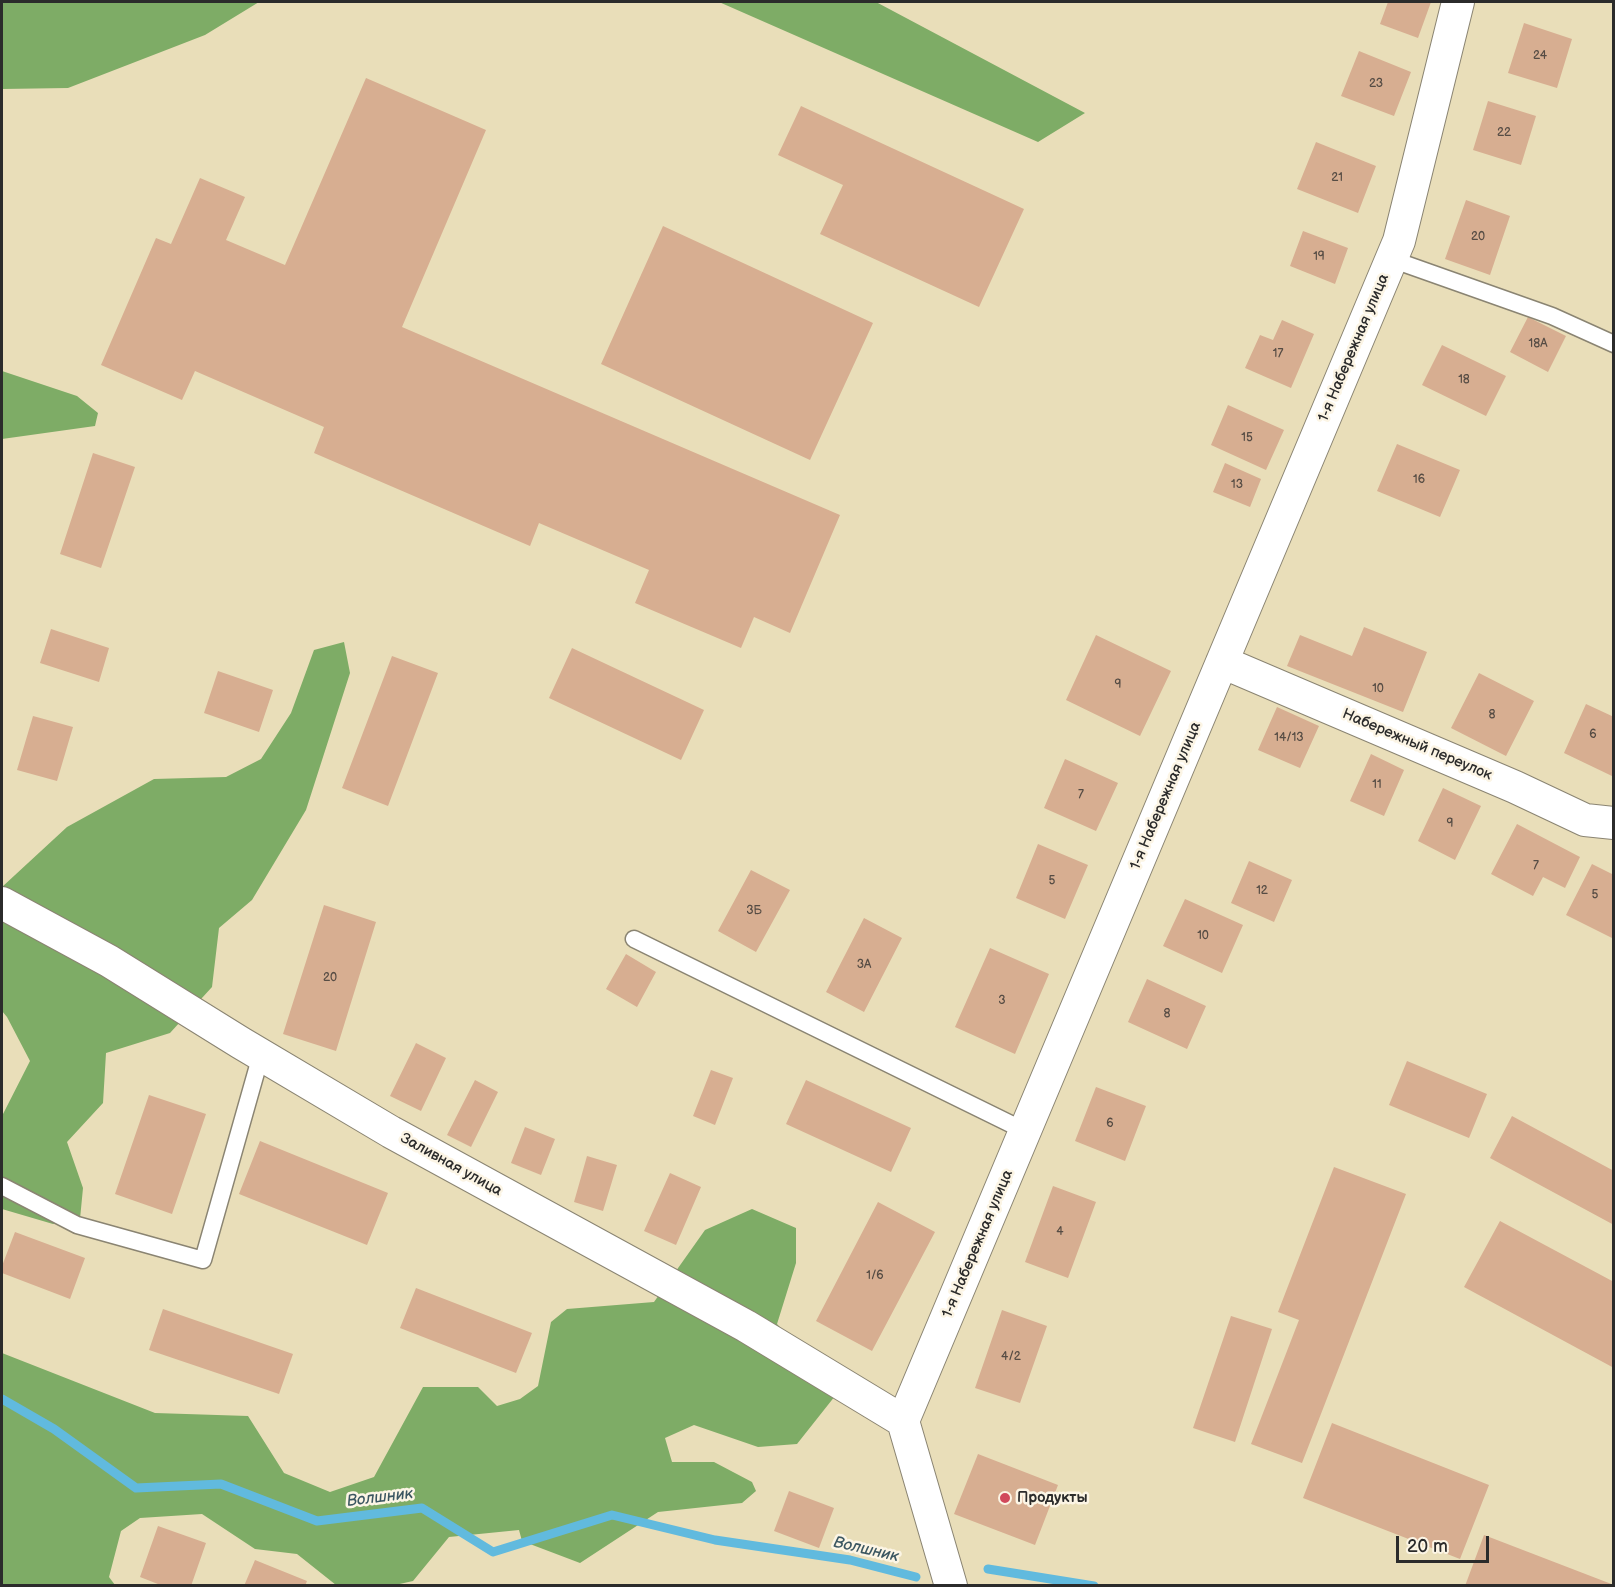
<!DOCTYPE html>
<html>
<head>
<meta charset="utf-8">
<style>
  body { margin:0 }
  #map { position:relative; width:1615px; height:1587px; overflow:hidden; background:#e9deb9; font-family:"Balsamiq Sans",sans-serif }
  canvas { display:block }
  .frame { position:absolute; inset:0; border:3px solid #2b2b2b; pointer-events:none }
  .scale { position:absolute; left:1396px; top:1536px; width:93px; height:27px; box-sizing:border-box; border:3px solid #2b2b2b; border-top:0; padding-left:8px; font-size:18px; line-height:21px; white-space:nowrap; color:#2b2b2b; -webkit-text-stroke:4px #fcf5e5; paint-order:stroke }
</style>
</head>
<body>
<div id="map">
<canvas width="1615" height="1587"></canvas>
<div class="frame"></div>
<div class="scale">20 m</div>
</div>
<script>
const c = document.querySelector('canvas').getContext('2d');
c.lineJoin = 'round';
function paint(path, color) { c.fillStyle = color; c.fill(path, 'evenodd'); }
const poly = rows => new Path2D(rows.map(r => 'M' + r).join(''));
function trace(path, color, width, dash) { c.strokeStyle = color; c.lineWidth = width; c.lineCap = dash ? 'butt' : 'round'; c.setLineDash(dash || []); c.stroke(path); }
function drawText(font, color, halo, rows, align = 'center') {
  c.font = font + ' "Balsamiq Sans",sans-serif'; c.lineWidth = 5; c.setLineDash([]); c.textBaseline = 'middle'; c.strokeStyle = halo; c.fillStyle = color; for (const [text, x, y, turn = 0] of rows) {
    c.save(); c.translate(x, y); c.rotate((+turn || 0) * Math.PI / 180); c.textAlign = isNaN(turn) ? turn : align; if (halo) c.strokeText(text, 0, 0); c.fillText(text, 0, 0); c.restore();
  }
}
const forest = poly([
  [2,2,259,2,205,35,68,88,2,89],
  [719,2,876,2,1085,113,1038,142],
  [2,371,77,396,98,413,95,426,2,439],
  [344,642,350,673,306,810,252,900,219,928,212,987,170,1033,106,1053,103,1103,67,1142,83,1188,80,1219,53,1224,2,1209,2,1116,30,1061,7,1017,2,1011,2,887,67,827,154,779,226,777,261,759,291,713,314,650],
  [752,1209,796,1228,796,1263,777,1324,839,1391,797,1444,758,1447,694,1425,665,1438,672,1462,714,1462,752,1482,756,1491,742,1503,658,1512,580,1563,522,1541,519,1530,449,1537,413,1581,395,1585,336,1585,297,1554,255,1549,202,1514,140,1518,121,1531,109,1577,115,1585,2,1586,2,1353,155,1413,248,1416,284,1473,330,1492,374,1477,423,1387,478,1387,497,1406,520,1399,538,1386,551,1322,567,1309,654,1302,705,1230]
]);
const stream = poly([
  [2,1399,54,1429,136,1488,221,1484,317,1521,422,1508,493,1552,612,1515,715,1540,850,1560,916,1577],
  [988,1569,1094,1586]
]);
const building = poly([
  [1388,2,1431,2,1418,38,1380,24],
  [1524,23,1572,39,1557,88,1508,73],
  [1359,51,1411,72,1394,116,1341,96],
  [366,78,486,130,402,327,840,515,790,633,754,617,741,648,635,603,649,570,539,523,530,546,314,453,324,427,195,371,182,400,101,365,156,238,171,244,200,178,245,197,226,240,285,265],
  [1488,101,1536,116,1521,165,1473,150],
  [801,106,1024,209,979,307,820,234,843,185,778,155],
  [1316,142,1376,166,1358,213,1297,189],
  [1466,200,1510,216,1490,275,1445,259],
  [663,226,873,323,810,460,601,364],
  [1303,231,1348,248,1335,284,1290,266],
  [1528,317,1566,336,1548,372,1510,352],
  [1282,320,1314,334,1291,388,1245,368,1260,335,1273,340],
  [1442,345,1506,376,1486,416,1422,385],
  [1228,405,1284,430,1266,470,1211,445],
  [1397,444,1460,470,1440,517,1377,491],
  [93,453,135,467,101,568,60,554],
  [1225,463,1261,479,1250,507,1213,492],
  [1364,627,1427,652,1403,712,1287,666,1300,635,1352,656],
  [51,629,109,648,99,682,40,663],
  [1096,635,1171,671,1140,736,1066,700],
  [572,648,704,710,681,760,549,698],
  [392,656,438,673,388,806,342,788],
  [218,671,273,690,259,732,204,713],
  [1479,673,1534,701,1506,756,1451,728],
  [1586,704,1614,717,1612,776,1564,753],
  [1277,707,1319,726,1300,768,1258,750],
  [33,716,73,727,57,781,17,770],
  [1371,754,1404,770,1384,816,1350,801],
  [1065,759,1118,783,1096,831,1044,808],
  [1443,788,1481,806,1455,860,1418,841],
  [1517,824,1580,857,1565,888,1543,877,1533,896,1491,874],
  [1038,844,1088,865,1065,919,1016,898],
  [1249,861,1292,880,1274,922,1231,903],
  [1592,864,1614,875,1614,939,1566,915],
  [751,870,790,890,756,952,718,931],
  [1185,899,1243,925,1222,973,1163,946],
  [324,905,376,922,336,1051,283,1034],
  [864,918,902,938,864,1012,826,992],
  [990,948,1049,974,1015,1054,955,1027],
  [626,954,656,972,637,1007,606,989],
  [1147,979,1206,1006,1187,1049,1128,1022],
  [416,1043,446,1058,421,1111,390,1096],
  [1407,1061,1487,1094,1469,1138,1389,1105],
  [711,1070,733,1078,715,1125,693,1116],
  [475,1080,498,1092,471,1147,447,1135],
  [806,1080,911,1128,891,1172,786,1124],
  [1096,1087,1146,1106,1125,1161,1075,1141],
  [149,1095,206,1114,172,1214,115,1194],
  [1512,1116,1614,1171,1614,1225,1490,1158],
  [525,1127,555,1139,541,1175,511,1163],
  [260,1141,388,1193,367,1245,239,1194],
  [587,1156,617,1165,603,1211,574,1202],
  [1334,1167,1406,1194,1302,1463,1251,1444,1299,1320,1278,1312],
  [670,1173,701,1187,676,1245,644,1231],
  [1053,1186,1096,1202,1068,1278,1025,1262],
  [878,1202,935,1232,872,1351,816,1321],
  [1500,1221,1614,1282,1614,1368,1464,1287],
  [15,1232,85,1258,70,1299,2,1273,2,1266],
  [416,1288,532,1333,516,1373,400,1328],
  [163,1309,293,1354,279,1394,149,1350],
  [1002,1310,1047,1326,1020,1403,975,1388],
  [1231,1316,1272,1329,1235,1442,1193,1428],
  [1332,1423,1489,1485,1460,1559,1303,1498],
  [978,1454,1058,1485,1035,1545,954,1514],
  [789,1491,834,1508,819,1548,774,1531],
  [158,1526,206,1543,191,1586,163,1586,140,1577],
  [1484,1535,1614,1585,1614,1586,1465,1586],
  [255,1560,307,1581,305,1586,244,1586]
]);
const lane = poly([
  [1391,259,1552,316,1614,344],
  [634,939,1025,1131],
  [2,1186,77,1225,203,1260,261,1055]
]);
const street = poly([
  [1222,662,1515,787,1585,820,1614,823],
  [2,903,109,961,241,1043,391,1132,746,1326,903,1421],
  [951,1586,903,1421,1399,241,1458,2]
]);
const markers = [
  [1005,1498,6,"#d1495b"]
];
const numberNames = [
  ["24",1540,56],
  ["23",1376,84],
  ["22",1504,133],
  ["21",1337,178],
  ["20",1478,237],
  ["19",1319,257],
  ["18А",1538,344],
  ["17",1278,354],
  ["18",1464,380],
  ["15",1247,438],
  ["16",1419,480],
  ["13",1237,485],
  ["9",1118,685],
  ["10",1378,689],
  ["8",1492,715],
  ["6",1593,735],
  ["14/13",1289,738],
  ["11",1377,785],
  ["7",1081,795],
  ["9",1450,824],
  ["7",1536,866],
  ["5",1052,881],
  ["12",1262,891],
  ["5",1595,895],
  ["3Б",754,911],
  ["10",1203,936],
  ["3А",864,965],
  ["20",330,978],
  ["3",1002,1001],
  ["8",1167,1014],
  ["6",1110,1124],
  ["4",1060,1232],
  ["1/6",875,1276],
  ["4/2",1011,1357]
];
const streetNames = [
  ["1-я Набережная улица",1354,348,-67],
  ["Набережный переулок",1417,745,23],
  ["1-я Набережная улица",1166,796,-67],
  ["Заливная улица",451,1165,29],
  ["1-я Набережная улица",978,1244,-67]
];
const poiNames = [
  ["Продукты",1017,1498]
];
const waterNames = [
  ["Волшник",380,1498,-7],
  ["Волшник",866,1550,13]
];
paint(forest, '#7eac66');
trace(stream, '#61bade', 9);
paint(building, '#d7ae91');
trace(lane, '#8a8472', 19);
trace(street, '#8a8472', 34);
trace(lane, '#fff', 16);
trace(street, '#fff', 32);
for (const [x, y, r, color] of markers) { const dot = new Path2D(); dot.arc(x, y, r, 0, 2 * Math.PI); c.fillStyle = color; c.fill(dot); trace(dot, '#fcf5e5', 2); }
drawText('12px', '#564c44', null, numberNames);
drawText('15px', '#2b2b2b', '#fcf5e5', streetNames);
drawText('bold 15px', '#2b2b2b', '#fcf5e5', poiNames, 'left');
drawText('italic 16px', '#3b5661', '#fcf5e5', waterNames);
</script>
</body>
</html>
